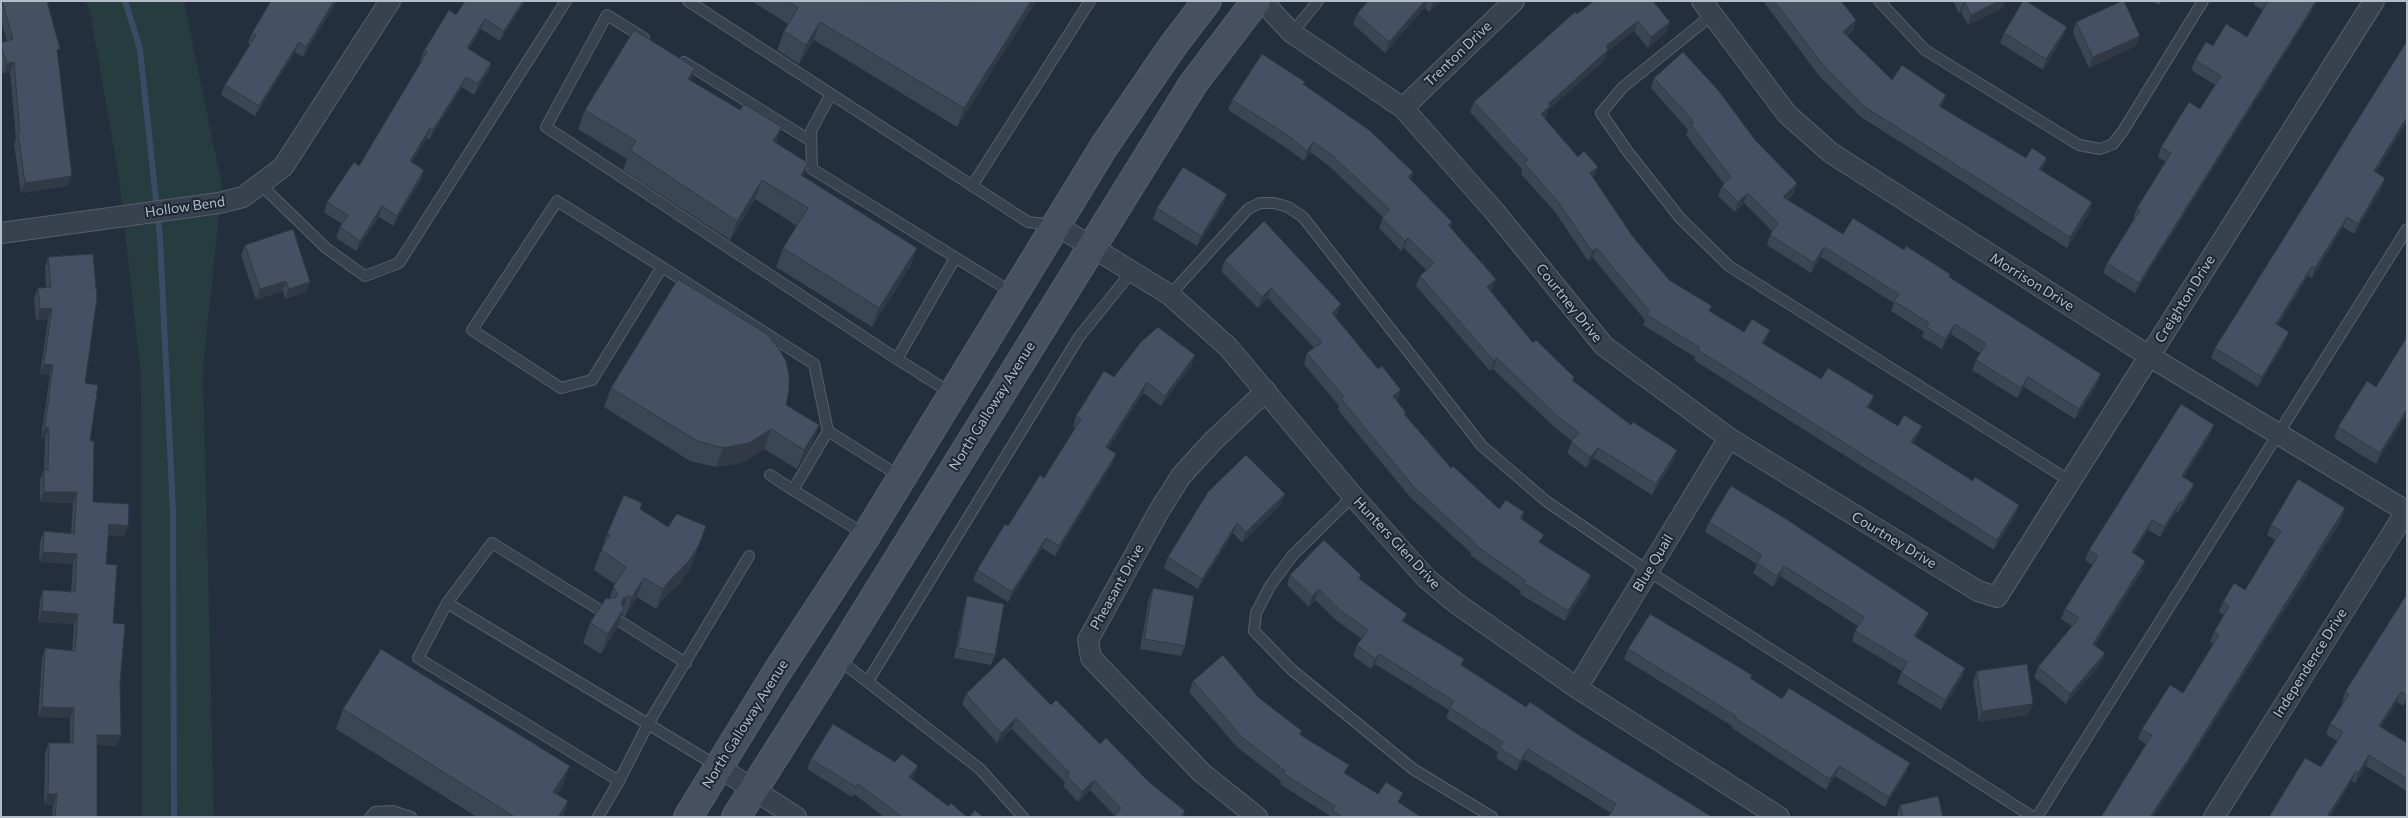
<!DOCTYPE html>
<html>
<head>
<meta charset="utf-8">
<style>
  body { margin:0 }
  #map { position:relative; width:2408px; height:818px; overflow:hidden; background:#242f3e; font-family:Commissioner,sans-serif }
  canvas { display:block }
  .frame { position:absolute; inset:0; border:2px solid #b4bcc9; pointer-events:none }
</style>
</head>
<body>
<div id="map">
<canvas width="2408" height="818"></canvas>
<div class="frame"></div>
</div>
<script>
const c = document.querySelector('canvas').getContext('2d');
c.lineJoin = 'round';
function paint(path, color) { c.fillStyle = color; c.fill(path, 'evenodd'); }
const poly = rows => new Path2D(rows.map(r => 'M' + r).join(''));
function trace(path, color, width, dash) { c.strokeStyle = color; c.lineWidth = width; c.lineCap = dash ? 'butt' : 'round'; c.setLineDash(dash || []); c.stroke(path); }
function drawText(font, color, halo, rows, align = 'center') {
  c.font = font + ' Commissioner,sans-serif'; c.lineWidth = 4; c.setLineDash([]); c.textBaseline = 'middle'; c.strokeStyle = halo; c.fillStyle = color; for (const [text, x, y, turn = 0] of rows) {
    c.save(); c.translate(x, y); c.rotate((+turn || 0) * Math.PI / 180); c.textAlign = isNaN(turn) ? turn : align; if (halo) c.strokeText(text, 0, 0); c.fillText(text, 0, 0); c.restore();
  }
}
const green = poly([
  [86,1,184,1,222,186,203,368,214,817,142,817,141,376,119,178,91,17]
]);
const stream = poly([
  [125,1,140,49,160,238,173,511,174,817]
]);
const lane = poly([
  [688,1,1028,222,1054,225],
  [1879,1,1925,50,2079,145,2100,149,2113,144,2123,131,2203,1],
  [1712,15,1623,87,1601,113,1628,152,1680,218,1729,266,2070,481],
  [1292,33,1318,1],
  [644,38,607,15,546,127,897,359],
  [684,62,811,141],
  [831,94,811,131,812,169,1013,293],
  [261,185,326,248,365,276,399,263,566,1],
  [972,186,1090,1],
  [662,267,592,380,561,388,472,330,557,201,662,267,814,364,828,431,901,477],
  [1170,295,1248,209,1260,203,1274,203,1288,207,1303,217,1482,446,1546,501,1648,571,2033,817],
  [951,393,897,359,955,258],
  [828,431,793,490,866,535],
  [770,475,793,490],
  [1353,496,1292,556,1270,586,1256,613,1254,631,1292,670,1413,769,1492,817],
  [447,603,492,543,603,612],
  [621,622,686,663],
  [838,659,980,769,1023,817],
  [868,681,1079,337,1133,270],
  [717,766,648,724,447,603,418,658,619,781,648,724,749,556],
  [370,817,375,812,392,811,411,817],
  [598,817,619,781],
  [2037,817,2407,229]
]);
const street = poly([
  [1262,1,1292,33,1403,108,1495,212,1604,346,1729,438,1978,591,1997,597,2374,1],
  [1702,1,1787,114,1831,153,2149,356,2406,511],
  [1403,108,1514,1],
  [1056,225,1170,295,1228,347,1353,496,1426,578,1456,603,1577,688,1779,817],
  [1,233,219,203,243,197,283,167,390,1],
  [1577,688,1729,438],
  [717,766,796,817],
  [1257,817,1202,773,1091,658,1088,640,1159,511,1181,476,1213,441,1266,391],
  [2214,817,2407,510]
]);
const secondary = poly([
  [688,817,777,672,866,536,1105,145,1172,47,1207,1],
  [736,817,837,658,1193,84,1256,1]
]);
const wall = poly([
  [1,1,47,1,58,56,68,186,21,193,14,144,16,139,10,72,3,74,1,68,1,43,7,41,1,21],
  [271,1,337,1,303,57,295,52,255,116,221,95,225,85,250,44,248,43,252,33],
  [525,1,500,41,481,29,469,49,491,63,488,73,474,95,462,87,429,140,427,138,412,162,421,180,393,226,379,217,356,251,336,238,340,227,342,224,324,212,327,202,359,166,421,62,420,61,424,51,456,15],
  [752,1,1036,1,957,127,814,40,799,64,777,50,784,31,788,24],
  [1368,1,1441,1,1429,12,1425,7,1385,53,1353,24,1357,14],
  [1594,1,1666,33,1648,48,1634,31,1607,52,1605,60,1548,110,1546,116,1544,118,1594,177,1593,178,1633,237,1669,280,1710,311,1744,332,1770,330,1766,340,1764,344,1821,379,1870,407,1869,408,1898,426,1922,426,1918,436,1913,444,1973,481,2019,505,2015,515,1994,550,1694,360,1695,357,1643,325,1645,320,1593,258,1588,261,1555,212,1521,174,1522,169,1470,112,1474,102],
  [1763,1,1841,1,1856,20,1853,31,1847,36,1892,80,1943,105,1941,108,2043,168,2041,170,2092,202,2089,213,2067,248,1861,117,1820,77],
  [1953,1,2005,1,2003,8,1968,25,1961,12,1959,13],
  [2152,1,2161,1,2159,5],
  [2255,1,2318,1,2135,293,2103,273,2107,263,2134,219,2133,219,2137,208,2166,162,2158,157,2161,147,2200,109,2215,85,2191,70,2195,60,2213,46,2247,37,2263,10,2254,5],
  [2076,22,2136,46,2089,68,2073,33],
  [2004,33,2063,37,2043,70,2000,43],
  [1654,78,1756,141,1797,183,1794,193,1787,200,1843,234,1904,250,1949,277,2097,385,2075,419,2024,387,2017,398,1972,370,1976,360,1980,353,1951,334,1942,349,1922,337,1924,332,1891,311,1894,303,1821,257,1811,273,1767,245,1770,235,1773,232,1744,203,1735,212,1718,196,1722,186,1724,184,1686,135,1688,130,1651,88],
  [690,80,776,143,808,163,803,176,917,248,910,267,872,327,776,267,783,248,797,226,755,199,730,240,623,170,627,159,578,129,585,110],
  [1304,85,1413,172,1410,180,1452,222,1450,227,1492,290,1490,291,1533,343,1574,377,1573,381,1674,460,1652,495,1594,458,1586,468,1567,453,1572,441,1553,426,1493,369,1490,371,1416,286,1420,276,1426,270,1404,248,1401,251,1379,228,1383,217,1329,166,1310,152,1304,161,1285,147,1228,110,1232,100],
  [2407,122,2376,172,2382,188,2354,234,2343,227,2312,278,2308,276,2278,325,2289,332,2285,342,2258,387,2211,358,2215,348],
  [1227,194,1223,205,1197,246,1153,219,1157,208],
  [245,245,310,282,306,292,285,299,283,291,256,300,241,255],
  [48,257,85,383,90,441,93,502,128,526,124,536,108,535,106,564,120,683,117,746,97,745,97,817,52,817,53,805,44,804,45,753,49,743,70,743,70,718,38,717,42,659,45,648,72,651,74,624,38,622,40,600,43,590,71,591,73,564,39,562,40,542,44,531,71,533,73,503,40,502,40,480,44,470,45,438,41,438,50,375,40,374,48,319,36,320,34,298,38,288,46,287,45,268],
  [1225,260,1337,315,1335,317,1398,400,1396,401,1406,413,1405,415,1451,468,1499,509,1524,512,1522,520,1541,543,1588,585,1565,621,1520,594,1521,591,1470,555,1471,553,1410,497,1338,410,1339,406,1304,364,1307,353,1314,348,1268,298,1258,308,1221,271],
  [2407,335,2407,414,2376,464,2334,438,2338,427,2376,387,2406,338],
  [1195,355,1191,366,1161,406,1143,393,1108,449,1116,454,1112,464,1055,556,1042,548,1008,602,973,580,977,570,1008,526,1044,478,1075,428,1073,427,1076,416,1114,377],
  [611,388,786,405,819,425,812,444,797,469,764,449,742,463,716,467,690,461,604,407],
  [2214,425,2210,435,2184,477,2194,484,2190,494,2178,513,2176,512,2160,537,2148,530,2134,553,2145,561,2142,571,2095,645,2105,653,2101,663,2066,704,2034,677,2038,667,2072,626,2061,619,2065,609,2092,565,2085,560,2089,550],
  [1285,494,1281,504,1242,543,1233,533,1198,589,1164,568,1168,557],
  [640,509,692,565,681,582,662,600,656,609,637,597,625,616,622,615,617,628,601,654,583,643,590,623,609,599,615,584,594,570,607,534],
  [2342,519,2185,768,2153,817,2101,817,2146,744,2138,739,2142,729,2183,693,2213,644,2210,642,2214,632,2224,615,2219,612,2223,602,2245,590,2275,540,2267,535,2271,525],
  [1709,522,1925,623,1916,637,1965,668,1962,678,1941,710,1897,683,1902,671,1852,641,1855,631,1858,626,1780,576,1773,587,1753,573,1757,564,1705,532],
  [1290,575,1361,575,1360,579,1405,622,1464,659,1462,665,1526,707,1574,732,1712,817,1611,813,1524,759,1516,771,1496,758,1498,752,1446,718,1449,710,1375,664,1371,669,1353,656,1357,645,1362,639,1337,621,1315,600,1309,607,1287,585],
  [1153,588,1185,646,1181,656,1140,649,1149,598],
  [2407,594,2407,700,2403,706,2397,702,2381,727,2407,743,2407,791,2366,766,2355,783,2321,767,2337,741,2326,734,2330,724,2343,703,2342,702,2345,692],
  [967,596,995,655,991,665,954,658,964,607],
  [1628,649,1751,679,1782,699,1910,763,1906,773,1885,807,1835,776,1826,790,1732,728,1732,726,1624,659],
  [1977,671,2029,715,1979,722,1973,682],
  [1193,681,1259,698,1302,731,1300,735,1346,774,1378,794,1400,803,1421,817,1330,817,1330,816,1280,784,1281,781,1238,748,1189,692],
  [966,694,1051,705,1149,782,1185,811,1183,817,1114,817,1115,816,1090,790,1078,802,1063,786,1065,782,1012,729,997,743,962,704],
  [343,709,563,785,557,795,568,801,563,817,477,817,336,729],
  [811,759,914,776,912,779,948,806,967,817,884,817,854,794,852,797,807,769],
  [1900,805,1943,817,1897,817,1897,815]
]);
const shadedWall = poly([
  [334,1,337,1,303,57,306,47],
  [523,1,525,1,500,41,504,31],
  [1031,1,1036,1,957,127,964,108],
  [1425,1,1427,1,1425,7,1385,53,1389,42],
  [1433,1,1441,1,1429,12,1433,2],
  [1999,1,2005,1,2003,8,1968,25,1971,15],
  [2316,1,2318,1,2135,293,2139,283],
  [1965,2,1961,12,1959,13,1963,3],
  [485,19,481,29,463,58,467,48],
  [1856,20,1853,31,1839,42,1843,32],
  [1638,21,1634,31,1607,52,1605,60,1548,110,1546,116,1537,124,1541,114,1548,104,1606,46],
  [820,22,814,40,799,64,806,45],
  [1670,22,1666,33,1648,48,1651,37],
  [2067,27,2063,37,2043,70,2046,59],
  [2140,36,2136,46,2089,68,2093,57],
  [299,42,295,52,255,116,259,106],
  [14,62,10,72,3,74,7,64],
  [491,63,488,73,474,95,478,84],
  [695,68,688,87,688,79],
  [466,77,462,87,429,140,433,130],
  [1946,95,1943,105,1935,117,1939,106],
  [2407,117,2407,122,2370,181,2374,171],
  [782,127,775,146,773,141],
  [430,128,427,138,407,171,410,161],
  [1313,142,1310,152,1304,161,1307,151],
  [2047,158,2043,168,2036,179,2039,169],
  [808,163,801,183,801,175],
  [1598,167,1594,177,1586,184,1590,173],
  [424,170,421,180,393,226,397,216],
  [72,176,68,186,21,193,25,183],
  [2385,178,2382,188,2354,234,2358,224],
  [762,180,755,199,730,240,737,221],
  [1797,183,1794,193,1779,207,1783,197],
  [1748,193,1744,203,1735,212,1738,202],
  [1227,194,1223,205,1197,246,1201,236],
  [2092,202,2089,213,2067,248,2070,237],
  [382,206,379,217,356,251,360,241],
  [2347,217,2343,227,2312,278,2315,268],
  [1408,238,1404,248,1401,251,1405,241],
  [1824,247,1821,257,1811,273,1814,263],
  [917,248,910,267,872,327,879,308],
  [1597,248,1593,258,1588,261,1592,251],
  [2312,266,2308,276,2272,334,2276,324],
  [1496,279,1492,290,1483,298,1487,287],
  [286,281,283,291,256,300,260,289],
  [310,282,306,292,285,299,289,289],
  [1271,288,1268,298,1258,308,1262,297],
  [1341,304,1337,315,1328,323,1332,313],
  [52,308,48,319,36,320,40,309],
  [1955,324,1951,334,1942,349,1945,339],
  [1770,330,1766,340,1758,353,1762,343],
  [2289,332,2285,342,2258,387,2262,377],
  [1195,355,1191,366,1161,406,1165,396],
  [1497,358,1493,369,1490,371,1494,361],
  [44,364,53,365,50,375,40,374],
  [2101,374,2097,385,2075,419,2079,409],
  [2028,377,2024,387,2017,398,2021,388],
  [1147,382,1143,393,1102,458,1106,447],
  [1401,390,1398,400,1389,407,1393,396],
  [1874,396,1870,407,1864,417,1867,407],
  [2407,409,2407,414,2376,464,2380,453],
  [819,425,812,444,797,469,804,450],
  [2214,425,2210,435,2178,486,2182,476],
  [1922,426,1918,436,1908,453,1911,442],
  [45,427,49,428,45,438,41,438],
  [771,429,764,449,742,463,716,467,723,448],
  [1598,448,1594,458,1586,468,1590,457],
  [1677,450,1674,460,1652,495,1656,484],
  [1116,454,1112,464,1055,556,1059,546],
  [2194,484,2190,494,2178,513,2182,503],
  [44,492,77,492,73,503,40,502],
  [1285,494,1281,504,1242,543,1246,532],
  [2180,502,2176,512,2160,537,2164,527],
  [2019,505,2015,515,1994,550,1997,540],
  [2345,508,2342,519,2185,768,2153,817,2150,817],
  [2152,520,2148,530,2128,562,2132,552],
  [1237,523,1233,533,1198,589,1202,579],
  [109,524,128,526,124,536,105,535],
  [1046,538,1042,548,1008,602,1012,592],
  [699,545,692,565,681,582,662,600,656,609,663,589,669,581],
  [43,552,77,554,73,564,39,562],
  [2145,561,2142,571,2090,654,2093,644],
  [1784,566,1780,576,1773,587,1777,576],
  [1591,575,1588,585,1565,621,1568,611],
  [644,578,637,597,625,616,632,597],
  [1319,589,1315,600,1309,607,1312,596],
  [628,596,622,612,624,608,617,628,601,654,608,634,616,618,623,599],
  [42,611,78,614,74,624,38,622],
  [1929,613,1925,623,1911,646,1914,636],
  [2105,653,2101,663,2066,704,2070,694],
  [1379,654,1375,664,1371,669,1375,659],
  [1965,668,1962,678,1941,710,1945,700],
  [2401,692,2397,702,2376,736,2379,726],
  [2407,695,2407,700,2403,706],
  [2033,704,2029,715,1979,722,1982,711],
  [42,707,74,708,70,718,38,717],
  [1016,718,1012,729,997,743,1001,733],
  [97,735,121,735,117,746,94,745],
  [1528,749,1524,759,1516,771,1520,761],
  [2369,755,2366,766,2355,783,2358,773],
  [1910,763,1906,773,1885,807,1889,797],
  [570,766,563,785,546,812,553,792],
  [918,766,914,776,906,788,909,777],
  [1839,766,1835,776,1826,790,1830,779],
  [2356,771,2352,781,2330,817,2327,817],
  [1094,780,1090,790,1078,802,1082,792],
  [48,794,57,794,53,805,44,804],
  [568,801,563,817,558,817]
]);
const building = poly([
  [2,1,47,1,60,49,57,50,72,176,25,183,18,133,20,133,14,62,7,64,1,45,1,43,13,39,2,1],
  [271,1,334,1,306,47,299,42,259,106,225,85,256,35,252,33,271,1],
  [465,1,523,1,504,31,485,19,467,48,491,63,478,84,466,77,433,130,430,128,410,161,424,170,397,216,382,206,360,241,340,227,348,215,327,202,354,162,359,166,427,52,424,51,449,10,456,15,465,1],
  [788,1,932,2,1031,1,964,108,820,22,806,45,784,31,798,8,788,1],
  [1368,1,1425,1,1389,42,1357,14,1368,1],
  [1594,1,1653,1,1670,22,1651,37,1638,21,1606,46,1608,50,1548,104,1550,106,1541,114,1578,157,1584,151,1598,167,1590,173,1633,237,1669,280,1712,306,1709,311,1744,332,1752,319,1770,330,1762,343,1821,379,1828,368,1874,396,1867,407,1898,426,1904,415,1922,426,1911,442,1973,481,1975,477,2019,505,1997,540,1698,350,1699,347,1647,315,1649,311,1597,248,1592,251,1558,202,1524,163,1528,160,1474,102,1575,12,1577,14,1594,1],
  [1774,1,1841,1,1856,20,1843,32,1892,80,1902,65,1946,95,1939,106,2026,158,2032,148,2047,158,2039,169,2092,202,2070,237,1865,107,1824,66,1774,1],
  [1962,1,1999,1,1971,15,1965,2,1963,3,1962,1],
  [2023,1,2026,1,2067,27,2046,59,2004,33,2023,1],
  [2122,1,2124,1,2140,36,2093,57,2076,22,2122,1],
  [2268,1,2316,1,2139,283,2107,263,2140,210,2137,208,2171,153,2161,147,2189,102,2200,109,2221,76,2195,60,2206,42,2213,46,2226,24,2247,37,2268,1],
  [634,30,695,68,688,79,740,110,744,104,782,127,773,141,808,163,801,175,917,248,879,308,783,248,808,208,762,180,737,221,630,150,636,141,585,110,634,30],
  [2407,41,2407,117,2374,171,2385,178,2358,224,2347,217,2315,268,2312,266,2276,324,2289,332,2262,377,2215,348,2407,41],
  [1683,52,1718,90,1756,141,1797,183,1783,197,1843,234,1853,218,1904,250,1906,246,1950,274,1949,277,2101,374,2079,409,2028,377,2021,388,1976,360,1986,344,1955,324,1945,339,1926,327,1929,323,1894,301,1899,294,1824,247,1814,263,1770,235,1778,223,1748,193,1738,202,1722,186,1731,177,1690,124,1694,122,1654,78,1683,52],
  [1262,54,1305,82,1303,84,1369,130,1413,172,1408,177,1452,222,1448,225,1496,279,1487,287,1533,343,1536,340,1574,377,1572,380,1631,425,1633,422,1677,450,1656,484,1598,448,1590,457,1571,442,1579,433,1557,416,1497,358,1494,361,1420,276,1434,263,1408,238,1405,241,1382,218,1390,210,1333,156,1313,142,1307,151,1289,136,1232,100,1262,54],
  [1183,167,1227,194,1201,236,1157,208,1183,167],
  [1264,221,1341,304,1332,313,1378,369,1382,366,1401,390,1393,396,1406,413,1404,414,1451,468,1453,466,1499,509,1506,500,1524,512,1520,518,1544,535,1539,542,1591,575,1568,611,1524,583,1526,581,1474,544,1475,543,1414,487,1341,399,1344,397,1307,353,1322,342,1271,288,1262,297,1225,260,1264,221],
  [293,229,310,282,289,289,286,281,260,289,245,245,293,229],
  [93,254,97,298,85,383,98,385,90,441,94,441,93,502,129,504,128,526,109,524,106,564,117,565,113,623,125,624,120,683,121,735,97,735,97,817,55,817,57,794,48,794,49,743,73,743,74,708,42,707,45,648,75,651,78,614,42,611,43,590,75,592,77,554,43,552,44,531,74,534,77,492,44,492,44,470,48,470,49,428,45,427,53,365,44,364,52,308,40,309,38,288,51,287,48,257,93,254],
  [678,279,767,334,779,349,786,361,789,375,789,390,786,405,819,425,804,450,771,429,749,443,723,448,697,441,611,388,678,279],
  [1158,327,1195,355,1165,396,1147,382,1106,447,1116,454,1059,546,1046,538,1012,592,977,570,1005,524,1008,526,1040,475,1044,478,1081,419,1076,416,1104,371,1114,377,1141,342,1158,327],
  [2407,337,2407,409,2380,453,2338,427,2367,381,2376,387,2407,337],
  [2181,404,2214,425,2182,476,2194,484,2182,503,2180,502,2164,527,2152,520,2132,552,2145,561,2093,644,2105,653,2070,694,2038,667,2079,618,2065,609,2098,556,2089,550,2181,404],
  [1246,455,1285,494,1246,532,1237,523,1202,579,1168,557,1208,492,1246,455],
  [2298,479,2345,508,2189,758,2150,817,2101,817,2152,735,2142,729,2170,685,2183,693,2219,635,2214,632,2229,606,2223,602,2234,583,2245,590,2281,531,2271,525,2298,479],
  [1731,486,1786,519,1929,613,1914,636,1965,668,1945,700,1901,673,1907,662,1855,631,1864,617,1784,566,1777,576,1757,563,1762,555,1709,522,1731,486],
  [624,495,642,503,640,509,668,527,677,514,706,526,699,545,688,562,669,581,663,589,644,578,632,597,628,596,623,599,621,603,624,608,608,634,590,623,606,598,610,599,616,597,617,592,613,587,626,567,601,550,610,535,607,534,624,495],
  [1324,540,1361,575,1358,578,1407,614,1402,621,1464,659,1461,665,1526,707,1530,702,1574,732,1712,817,1608,817,1616,804,1528,749,1520,761,1499,748,1503,742,1450,708,1454,701,1379,654,1375,659,1357,645,1368,630,1341,611,1319,589,1312,596,1290,575,1324,540],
  [1153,588,1194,596,1185,646,1144,639,1153,588],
  [2407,594,2407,695,2401,692,2379,726,2407,743,2407,779,2369,755,2358,773,2356,771,2327,817,2269,817,2305,758,2321,767,2343,732,2330,724,2349,694,2345,692,2407,594],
  [967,596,1004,604,995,655,958,648,967,596],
  [1650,614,1752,675,1750,678,1782,699,1789,688,1910,763,1889,797,1839,766,1830,779,1735,718,1736,716,1628,649,1650,614],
  [381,649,570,766,553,792,568,801,558,817,515,817,343,709,381,649],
  [1223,655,1259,698,1302,731,1299,734,1349,765,1344,773,1378,794,1386,782,1403,793,1398,802,1421,817,1342,817,1332,810,1335,806,1284,774,1285,771,1242,737,1193,681,1223,655],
  [1004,657,1051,705,1056,700,1100,744,1106,738,1149,782,1185,811,1180,817,1114,817,1121,808,1094,780,1082,792,1067,776,1070,773,1016,718,1001,733,966,694,1004,657],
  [2027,664,2033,704,1982,711,1977,671,2027,664],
  [833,724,895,762,902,754,918,766,909,777,948,806,951,803,967,817,902,817,858,784,856,787,811,759,833,724],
  [1938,796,1943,817,1903,817,1900,805,1938,796],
  [975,810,983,817,969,817,975,810]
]);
const streetNames = [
  ["Trenton Drive",1458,54,-44],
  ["Hollow Bend",185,207,-8],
  ["Morrison Drive",2032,282,32],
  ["Creighton Drive",2185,299,-58],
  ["Courtney Drive",1569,303,51],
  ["North Galloway Avenue",992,406,-58],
  ["Courtney Drive",1894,540,31],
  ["Hunters Glen Drive",1397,543,47],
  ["Blue Quail",1653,563,-59],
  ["Pheasant Drive",1117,587,-61],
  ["Independence Drive",2310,663,-58],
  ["North Galloway Avenue",745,724,-58]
];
paint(green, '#263c3f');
trace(stream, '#394c67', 6);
trace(lane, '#565f6c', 12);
trace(street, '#565f6c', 22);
trace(secondary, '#565f6c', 30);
trace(lane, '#38414e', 10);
trace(street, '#38414e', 20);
trace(secondary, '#465061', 28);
paint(wall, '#3b4654');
paint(shadedWall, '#303945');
paint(building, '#455162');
trace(building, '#303945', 1);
drawText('14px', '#b4bcc9', '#1d2633', streetNames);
</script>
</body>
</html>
